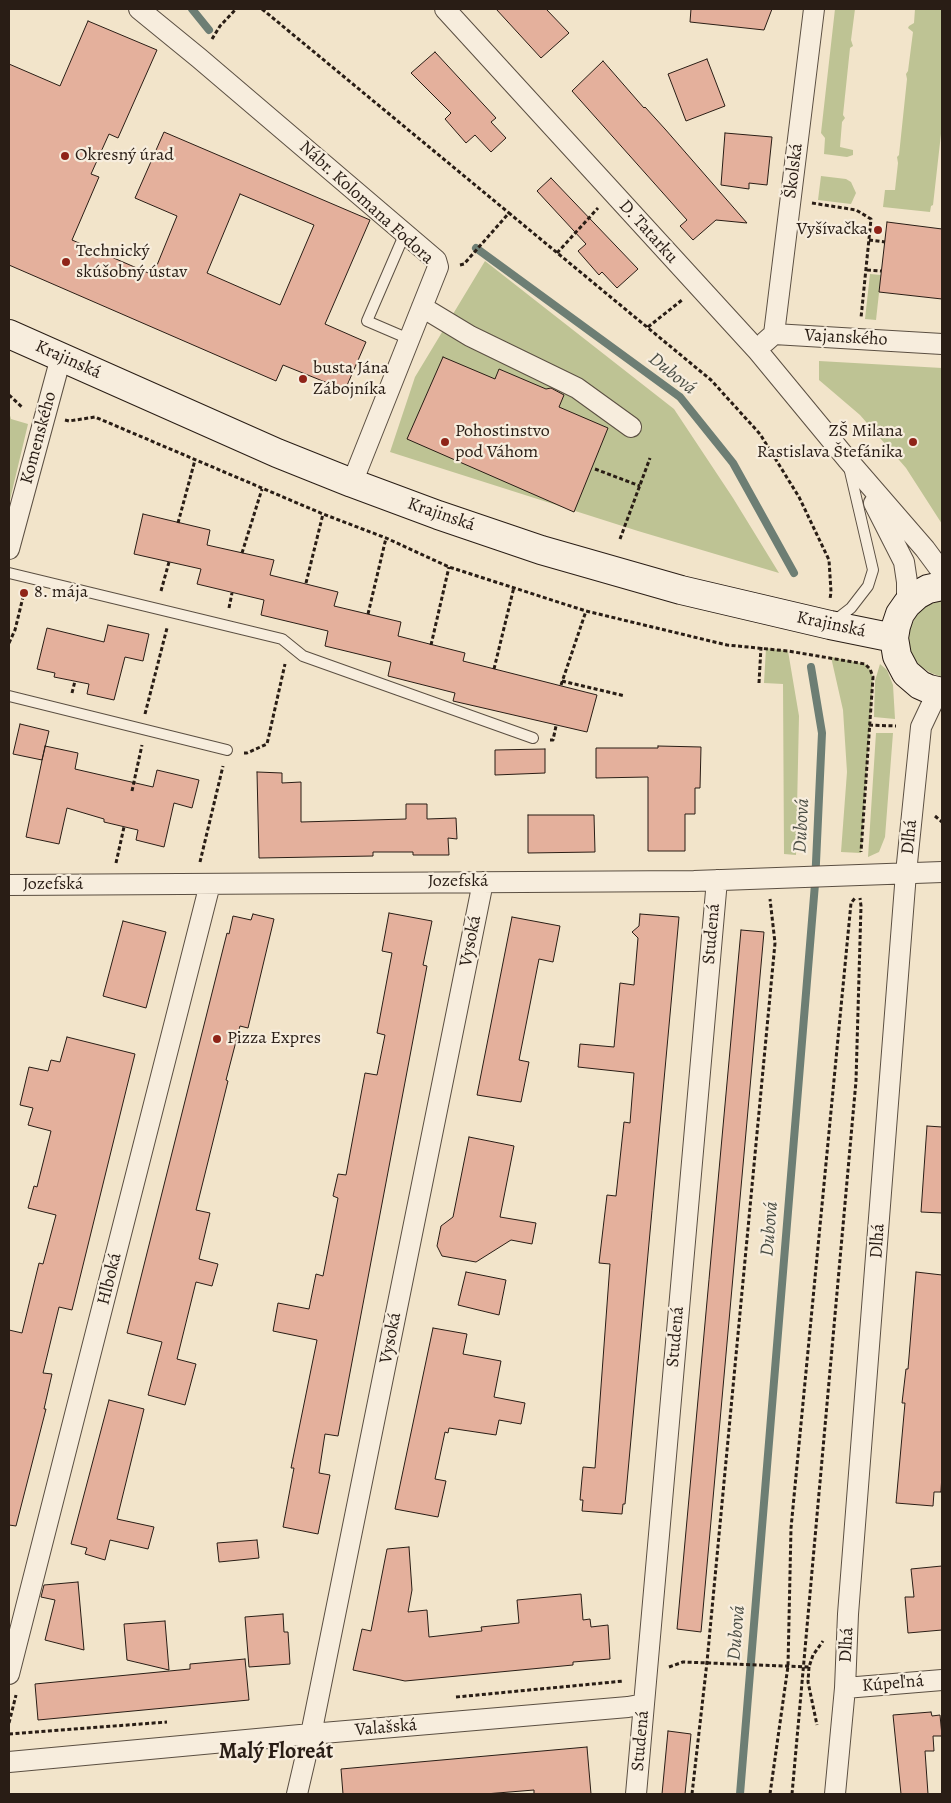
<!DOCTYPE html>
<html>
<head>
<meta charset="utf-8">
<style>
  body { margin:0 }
  #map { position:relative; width:951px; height:1803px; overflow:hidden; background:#f2e4ca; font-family:Alegreya,serif }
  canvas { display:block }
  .frame { position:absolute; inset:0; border:10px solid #291d15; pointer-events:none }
</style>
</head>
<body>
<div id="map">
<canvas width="951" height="1803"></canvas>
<div class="frame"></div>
</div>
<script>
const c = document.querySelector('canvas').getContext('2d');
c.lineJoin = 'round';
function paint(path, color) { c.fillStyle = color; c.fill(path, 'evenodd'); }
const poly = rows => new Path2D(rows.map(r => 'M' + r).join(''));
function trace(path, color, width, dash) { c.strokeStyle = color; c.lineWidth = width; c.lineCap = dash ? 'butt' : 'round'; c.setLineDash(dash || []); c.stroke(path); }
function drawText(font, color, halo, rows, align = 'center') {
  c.font = font + ' Alegreya,serif'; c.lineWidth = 4.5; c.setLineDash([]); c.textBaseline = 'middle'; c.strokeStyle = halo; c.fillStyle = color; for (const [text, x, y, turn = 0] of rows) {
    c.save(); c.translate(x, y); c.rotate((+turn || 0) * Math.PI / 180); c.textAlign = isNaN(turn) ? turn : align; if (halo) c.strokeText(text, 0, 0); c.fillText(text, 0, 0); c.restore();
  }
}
const green = poly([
  [835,9,855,9,851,40,853,46,850,48,843,115,845,118,842,122,840,147,853,150,853,155,847,157,824,154,825,138,821,133],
  [915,9,942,9,942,125,933,205,931,206,930,212,883,207,885,190,895,190,898,163,897,157,899,155,907,79,906,74,908,71,913,32,908,28,909,26,914,23],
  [821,176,846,179,851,182,856,193,851,204,818,200],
  [485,261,674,409,733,498,779,573,638,531,390,452,415,377],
  [870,274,881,275,876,320,865,319],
  [819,361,942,368,942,524,906,468,860,415,819,380],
  [9,412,11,419,28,424,9,504],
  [938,601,942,601,942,677,931,673,920,666,912,655,909,642,910,628,916,616,925,607],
  [766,648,788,651,799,716,796,855,784,854,783,684,764,683],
  [831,657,865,664,870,669,873,677,861,853,841,852,847,772,843,710],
  [880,664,887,670,893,685,895,719,874,717,875,681],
  [876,733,893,733,885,837,879,852,868,857]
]);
const stream = poly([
  [192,9,209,30],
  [476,248,680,397,733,463,794,573],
  [740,1794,815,884,822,733,811,667]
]);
const building = poly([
  [496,9,546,9,569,33,541,58,496,9],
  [691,9,772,9,764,30,690,22,691,9],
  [88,21,157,50,118,138,109,134,91,174,99,177,72,240,153,275,177,216,135,198,164,132,370,220,325,324,366,342,345,390,283,365,276,381,9,265,9,64,60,86,88,21],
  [240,194,314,225,280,305,207,273,240,194],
  [435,52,496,118,491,122,506,138,491,152,475,135,466,143,445,119,451,113,411,73,435,52],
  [707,59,725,106,686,121,668,74,707,59],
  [603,61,644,108,645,107,665,129,747,223,716,220,693,240,680,226,687,220,572,91,603,61],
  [725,133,772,137,767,185,749,183,749,189,721,185,725,133],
  [551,178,638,269,617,288,602,272,599,275,578,251,586,244,537,191,551,178],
  [887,222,942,229,942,299,879,292,887,222],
  [443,357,495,379,499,369,546,389,551,388,564,395,559,407,608,428,574,512,407,439,443,357],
  [143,514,210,530,207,545,274,560,270,575,338,592,334,606,401,622,398,636,465,653,463,661,597,695,587,732,453,701,455,693,388,676,391,662,325,646,328,631,261,615,264,600,197,584,201,569,134,554,143,514],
  [108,625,149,634,143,661,125,657,114,700,87,694,89,684,54,677,55,673,37,669,47,628,104,642,108,625],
  [20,724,49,731,42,760,13,754,20,724],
  [45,746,78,753,75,769,153,787,157,770,199,780,192,808,174,803,164,847,136,840,138,830,104,822,104,819,67,808,59,844,26,837,45,746],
  [658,746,701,747,700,788,695,788,695,814,685,814,685,851,648,851,648,777,596,778,596,748,658,748,658,746],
  [545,749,545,773,495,775,495,750,545,749],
  [257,772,282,773,282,783,301,782,301,822,406,819,406,804,427,804,427,819,456,818,457,839,448,838,449,855,413,855,413,852,373,852,373,856,259,858,257,772],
  [528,815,594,815,595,852,528,853,528,815],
  [389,913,432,921,423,965,427,966,338,1436,325,1434,319,1473,330,1475,318,1534,283,1527,294,1468,291,1468,317,1340,273,1331,278,1303,309,1309,316,1274,323,1276,338,1198,333,1196,338,1174,346,1175,365,1073,377,1075,385,1035,377,1033,392,953,382,951,389,913],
  [253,914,274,919,248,1028,240,1026,226,1080,228,1081,196,1210,210,1213,199,1259,218,1264,212,1286,196,1282,177,1359,196,1364,185,1405,148,1395,162,1342,127,1333,227,933,229,934,233,916,251,920,253,914],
  [640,914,679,917,625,1504,623,1504,622,1514,582,1511,583,1500,580,1500,583,1467,595,1468,610,1264,599,1263,607,1195,616,1196,624,1122,630,1123,634,1073,578,1067,580,1044,614,1047,620,983,634,985,638,938,632,932,639,926,640,914],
  [512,917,560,926,553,962,539,959,519,1060,529,1062,521,1102,477,1095,512,917],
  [123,921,166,932,146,1008,103,996,123,921],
  [741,930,764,932,701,1632,677,1629,741,930],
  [67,1037,135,1054,72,1310,59,1307,43,1373,52,1374,44,1409,46,1409,16,1526,9,1525,9,1330,22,1333,39,1263,43,1264,56,1215,28,1208,34,1186,37,1187,51,1131,28,1125,33,1108,20,1105,29,1067,48,1071,51,1060,60,1062,67,1037],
  [927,1126,942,1127,942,1213,921,1212,927,1126],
  [469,1137,514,1146,500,1217,536,1223,532,1244,511,1240,476,1262,442,1256,437,1246,441,1226,453,1217,469,1137],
  [466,1272,506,1280,499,1315,458,1305,466,1272],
  [916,1272,942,1275,942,1473,941,1492,934,1492,933,1506,896,1503,905,1403,902,1403,906,1369,908,1369,916,1272],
  [433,1328,467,1334,463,1354,501,1361,494,1397,525,1403,521,1424,499,1420,496,1435,449,1428,448,1433,445,1432,435,1479,446,1481,438,1517,395,1509,433,1328],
  [109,1400,144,1409,117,1519,154,1527,148,1549,110,1540,105,1560,85,1554,87,1548,71,1544,109,1400],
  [257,1540,259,1558,219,1562,217,1543,257,1540],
  [409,1547,412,1590,408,1612,427,1610,429,1637,482,1631,481,1627,519,1623,517,1600,581,1594,583,1620,590,1619,591,1627,608,1625,610,1659,573,1662,573,1665,405,1681,353,1670,362,1629,371,1631,387,1549,409,1547],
  [942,1566,942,1630,908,1633,905,1597,914,1597,911,1569,942,1566],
  [78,1582,84,1650,45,1640,55,1600,41,1597,44,1585,78,1582],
  [283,1614,284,1632,288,1632,290,1664,249,1667,245,1617,283,1614],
  [165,1621,169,1670,127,1660,124,1624,165,1621],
  [245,1659,249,1700,38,1720,35,1684,190,1669,190,1664,245,1659],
  [931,1712,932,1716,940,1715,942,1736,933,1736,934,1751,925,1751,928,1794,901,1794,893,1715,931,1712],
  [668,1731,691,1734,685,1794,662,1794,668,1731],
  [587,1747,591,1794,534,1794,534,1790,485,1794,343,1794,341,1769,587,1747]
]);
const path = poly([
  [262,9,509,213],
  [212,39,220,26,236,9],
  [812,203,856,210,871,219,861,318],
  [869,240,885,242],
  [557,253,598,208],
  [460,265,464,264,509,213,711,380,760,434,799,497,829,560,831,592,830,599],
  [867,270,881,271],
  [648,327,682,300],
  [9,395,23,408],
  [65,420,69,421,95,417,323,514,386,538,449,567,586,611,727,645,788,651,865,664,870,669,873,677,861,852],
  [595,469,640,486],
  [178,523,195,460],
  [620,539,650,458],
  [242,553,262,489],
  [306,583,323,514],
  [161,591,169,562],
  [229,608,232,593],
  [368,614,386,538],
  [9,643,15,630,24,593],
  [431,645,449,567],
  [494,669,514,587],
  [562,681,625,696],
  [759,683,761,647],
  [561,685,586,611],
  [72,693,75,681],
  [145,714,167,628],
  [869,725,896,726],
  [550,740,553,740,556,726],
  [244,753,247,753,267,744,285,664],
  [132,791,142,745],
  [935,816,942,822],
  [200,862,223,766],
  [116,863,124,827],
  [669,1667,683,1662,809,1667,813,1655,823,1641],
  [809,1667,808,1682,817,1725],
  [456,1697,624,1681],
  [9,1723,16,1695],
  [9,1734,167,1722],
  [692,1794,707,1662,775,943,770,899],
  [770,1794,788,1666,791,1528,851,903,855,898],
  [792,1794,856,1081,861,906,860,898]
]);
const service = poly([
  [405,233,367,321,409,339],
  [9,573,282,639,303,656,533,738],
  [833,622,851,608,868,586,873,570,849,467],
  [9,696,227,750]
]);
const minor = poly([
  [139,9,199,58,436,260,438,267,352,483],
  [445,9,757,350,847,459,925,549,942,572],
  [422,307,470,336,577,388,631,427],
  [774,334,814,9],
  [765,342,774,334,942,344],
  [874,503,904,562,907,582,907,604],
  [9,549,61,357],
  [9,885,694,881,942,872],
  [9,1674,210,884],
  [845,1688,942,1680],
  [9,1762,311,1734,628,1707,644,1704],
  [297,1794,311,1734,483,882],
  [636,1794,717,880],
  [835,1794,845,1688,848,1614,906,873,921,727,938,691]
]);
const secondary = poly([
  [9,334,277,453,352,483,438,515,541,550,681,590,830,625,894,638],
  [942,586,928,589,917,595,907,604,900,614,896,626,894,638,897,656,906,673,920,685,929,689,942,692]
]);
const markers = [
  [65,156,5,"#8f2418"],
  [878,230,5,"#8f2418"],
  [66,262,5,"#8f2418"],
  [303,379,5,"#8f2418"],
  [445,442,5,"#8f2418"],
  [913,442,5,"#8f2418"],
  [24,593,5,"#8f2418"],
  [217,1039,5,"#8f2418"]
];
const poiNames = [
  ["Okresný úrad",75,156],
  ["Vyšívačka",868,230,"right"],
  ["Technický",76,252],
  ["skúšobný ústav",76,273],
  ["busta Jána",313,369],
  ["Zábojníka",313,390],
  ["Pohostinstvo",455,432],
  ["pod Váhom",455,453],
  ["ZŠ Milana",903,432,"right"],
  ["Rastislava Štefánika",903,453,"right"],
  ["8. mája",34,593],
  ["Pizza Expres",227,1039]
];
const streetNames = [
  ["Školská",794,171,-83],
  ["Nábr. Kolomana Fodora",366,203,42],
  ["D. Tatarku",648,232,48],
  ["Vajanského",846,338,3],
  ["Krajinská",68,360,24],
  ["Komenského",39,438,-75],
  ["Krajinská",441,515,19],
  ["Krajinská",831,625,12],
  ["Dlhá",910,837,-84],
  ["Jozefská",458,882],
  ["Jozefská",53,885],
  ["Studená",712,934,-85],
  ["Vysoká",471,941,-79],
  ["Dlhá",878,1241,-86],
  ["Hlboká",110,1279,-76],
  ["Studená",676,1337,-85],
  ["Vysoká",391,1338,-79],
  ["Dlhá",847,1645,-87],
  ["Kúpeľná",893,1684,-5],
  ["Valašská",386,1728,-5],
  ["Studená",641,1741,-85]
];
const waterNames = [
  ["Dubová",672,374,39],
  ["Dubová",802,826,-87],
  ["Dubová",770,1229,-85],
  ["Dubová",737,1633,-85]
];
const districtNames = [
  ["Malý Floreát",276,1753]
];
paint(green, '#bec394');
trace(stream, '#6d7e74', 8);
paint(building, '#e4b09c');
trace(building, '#291d15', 1);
trace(service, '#5b4f42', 12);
trace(minor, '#5b4f42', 22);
trace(secondary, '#291d15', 30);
trace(path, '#291d15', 3, [4, 2.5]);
trace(service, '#f7eddd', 10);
trace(minor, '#f7eddd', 20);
trace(secondary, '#f7eddd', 28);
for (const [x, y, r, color] of markers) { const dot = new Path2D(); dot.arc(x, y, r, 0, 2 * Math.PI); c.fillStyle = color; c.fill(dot); trace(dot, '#f7eddd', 2); }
drawText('18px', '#291d15', '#f7eddd', poiNames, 'left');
drawText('18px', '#291d15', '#f7eddd', streetNames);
drawText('italic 19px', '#4b4e45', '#f7eddd', waterNames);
drawText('bold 22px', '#291d15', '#f7eddd', districtNames);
</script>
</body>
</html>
